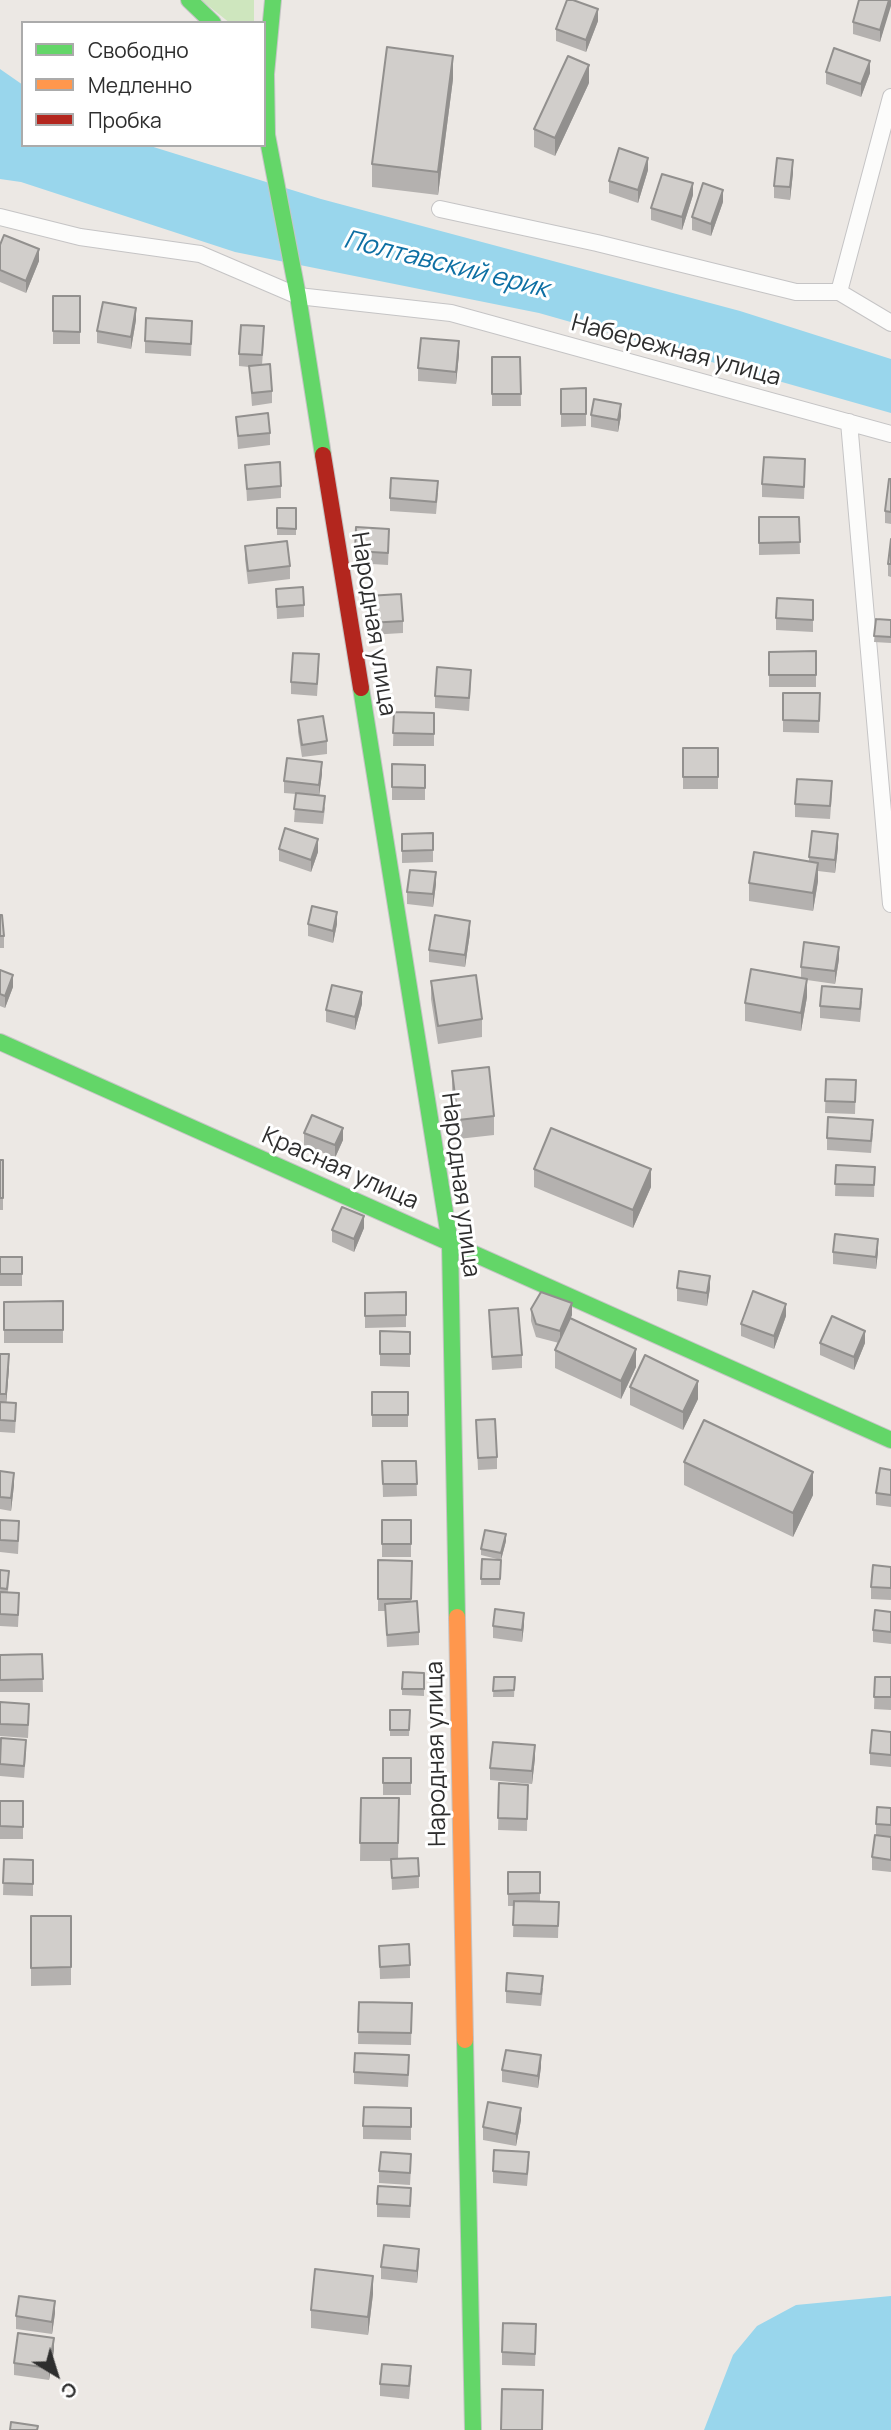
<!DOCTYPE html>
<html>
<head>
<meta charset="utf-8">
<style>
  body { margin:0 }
  #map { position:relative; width:891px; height:2430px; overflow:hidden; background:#ece8e4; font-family:Manrope,sans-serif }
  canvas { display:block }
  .legend { position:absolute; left:21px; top:21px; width:245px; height:126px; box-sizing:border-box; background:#fff; border:2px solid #ababab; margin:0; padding:9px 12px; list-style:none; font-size:21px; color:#2e2e2e }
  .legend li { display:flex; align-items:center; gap:14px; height:35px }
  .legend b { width:35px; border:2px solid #ababab }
  .north { position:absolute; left:21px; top:2339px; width:70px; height:70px; -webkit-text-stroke:5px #fff; paint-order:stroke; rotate:142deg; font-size:19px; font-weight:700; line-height:28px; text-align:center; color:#2e2e2e }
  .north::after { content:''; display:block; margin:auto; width:24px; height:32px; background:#2e2e2e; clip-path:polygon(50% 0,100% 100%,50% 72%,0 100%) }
</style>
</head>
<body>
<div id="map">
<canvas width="891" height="2430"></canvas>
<ul class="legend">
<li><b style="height:9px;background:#63d668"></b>Свободно</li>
<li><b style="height:9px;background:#ff974d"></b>Медленно</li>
<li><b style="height:9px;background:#b3261e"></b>Пробка</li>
</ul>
<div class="north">С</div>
</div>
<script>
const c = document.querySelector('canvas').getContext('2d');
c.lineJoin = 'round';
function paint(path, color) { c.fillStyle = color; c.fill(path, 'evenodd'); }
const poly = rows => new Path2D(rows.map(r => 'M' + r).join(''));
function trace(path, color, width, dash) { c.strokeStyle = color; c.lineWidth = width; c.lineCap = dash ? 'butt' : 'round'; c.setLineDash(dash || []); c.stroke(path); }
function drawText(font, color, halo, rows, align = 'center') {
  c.font = font + ' Manrope,sans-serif'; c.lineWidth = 6; c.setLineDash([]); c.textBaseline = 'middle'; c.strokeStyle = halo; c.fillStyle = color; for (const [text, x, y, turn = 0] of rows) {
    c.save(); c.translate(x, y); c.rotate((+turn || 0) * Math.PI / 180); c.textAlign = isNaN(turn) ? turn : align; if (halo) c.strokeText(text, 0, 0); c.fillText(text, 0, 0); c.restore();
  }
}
const green = poly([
  [201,0,254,0,254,23,230,23]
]);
const water = poly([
  [0,69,23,85,23,145,147,145,321,199,740,311,891,359,891,413,539,313,235,252,21,182,0,179],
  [891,2296,891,2430,704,2430,733,2355,757,2326,796,2305]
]);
const street = poly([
  [440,209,597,243,796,292,839,292,891,323],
  [0,217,80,237,200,254,298,296,451,313,891,434],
  [839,292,891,97],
  [849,422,891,904]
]);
const fast = poly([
  [189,0,213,23],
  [273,0,266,74,267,135,298,296,323,455],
  [361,688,450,1243,457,1617],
  [0,1042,891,1440],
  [465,2040,473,2430]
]);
const slow = poly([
  [457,1617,465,2040]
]);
const jam = poly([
  [323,455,361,688]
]);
const wall = poly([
  [891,0,880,42,853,34,853,22],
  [598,21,586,52,556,41,556,29],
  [826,72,870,73,861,97,826,84],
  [453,79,438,195,372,187,372,164],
  [589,83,555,156,534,147,534,129],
  [648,170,638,203,609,193,609,181],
  [793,173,790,200,774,198,774,186],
  [693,195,682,230,651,220,651,208],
  [723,202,711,236,692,230,692,217],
  [0,245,39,261,26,293,0,282],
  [53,296,80,296,80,344,53,344],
  [136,320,131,349,97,343,97,331],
  [192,333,191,356,145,353,145,341],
  [264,338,262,365,272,391,272,403,252,406,249,367,239,366,239,354],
  [459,354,456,384,418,381,418,368],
  [492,357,520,357,521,406,492,406],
  [586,388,586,426,561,427,561,389],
  [591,415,621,416,618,432,591,427],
  [236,417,270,433,270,445,238,449],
  [245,465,281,486,281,498,247,501],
  [805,472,804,499,762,497,762,484],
  [891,479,891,524,885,523,885,511],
  [438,493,436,514,390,511,390,498],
  [277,508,296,508,296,535,277,535],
  [759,517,799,517,800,554,759,555],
  [891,539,891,577,888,576,888,564],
  [389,542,388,565,355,563,355,551],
  [245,546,290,566,290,579,248,584,245,559],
  [276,589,304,605,304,617,277,619],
  [367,596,403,621,403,633,369,635],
  [813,612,813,632,776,630,776,618],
  [876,619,891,620,891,643,874,642],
  [816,651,816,687,769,687,769,652],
  [319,666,317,696,291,694,291,682],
  [471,682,469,711,435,708,435,696],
  [783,693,820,693,819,733,783,732],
  [394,712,434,713,434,746,393,746],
  [298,720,327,741,327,754,302,757,298,732],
  [683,748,718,748,718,789,683,789],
  [392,764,425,765,425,800,392,800],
  [322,774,319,795,325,808,323,824,294,822,296,794,284,793,284,781],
  [832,793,830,819,795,817,795,804],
  [433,833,433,862,402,863,402,834],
  [838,847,835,873,818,871,818,881,813,911,749,901,749,883,809,861,809,857],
  [279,849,318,852,311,872,279,861],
  [436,884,433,907,407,904,407,892],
  [0,915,4,936,4,948,0,948],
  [308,924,337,924,333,943,308,936],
  [470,933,465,967,429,962,429,950],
  [839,959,835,984,807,980,807,997,801,1031,745,1021,745,1003,801,978,801,967],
  [0,970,13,987,5,1008,0,1006],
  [431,981,482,1019,482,1037,438,1044,431,999],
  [862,1001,860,1022,820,1018,820,1006],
  [362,1004,355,1030,326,1022,326,1010],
  [452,1071,494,1116,494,1135,458,1139,452,1089],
  [826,1079,856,1080,855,1114,825,1113],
  [304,1133,343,1140,335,1158,304,1145],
  [873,1133,871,1153,827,1150,827,1138],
  [0,1160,3,1160,3,1210,0,1210],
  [836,1165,875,1167,874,1197,835,1196],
  [534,1169,651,1187,633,1228,534,1187],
  [364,1228,354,1252,332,1242,332,1230],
  [833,1252,878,1252,876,1269,833,1264],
  [0,1257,22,1257,22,1286,0,1286],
  [677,1288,710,1288,707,1306,677,1301],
  [406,1292,406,1327,365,1328,365,1293],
  [63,1301,63,1343,4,1343,4,1302],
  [531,1309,572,1315,570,1319,636,1367,621,1399,555,1368,555,1350,559,1343,536,1337,531,1321],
  [489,1310,522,1355,522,1368,492,1370],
  [786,1316,774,1349,741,1336,741,1324],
  [380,1331,410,1332,410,1367,380,1366],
  [820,1343,865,1343,854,1370,820,1355],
  [0,1354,9,1367,6,1402,16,1415,15,1433,0,1432],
  [630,1387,698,1399,683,1430,630,1405],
  [372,1392,408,1392,408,1427,372,1427],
  [476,1420,497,1457,497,1469,478,1470],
  [382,1461,416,1461,417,1496,383,1497],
  [684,1462,813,1495,793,1537,684,1485],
  [891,1470,891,1507,876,1505,876,1493],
  [0,1471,14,1485,11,1511,0,1509],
  [0,1520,19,1533,18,1554,0,1552],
  [382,1520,411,1520,411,1557,382,1557],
  [506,1541,501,1560,481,1555,481,1549],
  [482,1559,501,1560,500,1585,481,1585],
  [378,1560,412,1561,411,1601,419,1632,419,1645,387,1647,385,1611,378,1611],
  [891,1567,891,1600,871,1599,871,1587],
  [0,1570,9,1577,8,1592,19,1605,18,1627,0,1626],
  [891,1612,891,1644,873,1642,873,1630],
  [524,1625,522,1642,493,1638,493,1626],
  [42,1654,43,1692,0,1692,0,1655],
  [424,1673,424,1696,402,1695,402,1689],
  [494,1677,515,1677,514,1697,493,1697],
  [875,1677,891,1677,891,1710,874,1709],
  [0,1702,29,1716,28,1738,0,1736],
  [390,1710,410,1710,409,1736,390,1736],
  [891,1732,891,1767,870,1765,870,1753],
  [0,1748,26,1753,24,1778,0,1776],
  [383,1758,411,1758,411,1795,383,1795],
  [535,1758,532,1784,490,1780,490,1768],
  [499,1783,528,1785,527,1831,498,1830],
  [361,1798,399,1798,398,1859,419,1876,419,1888,392,1890,391,1861,360,1861],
  [0,1801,23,1801,23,1839,0,1839],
  [891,1808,891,1872,872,1870,872,1857,876,1835,876,1824],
  [4,1859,33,1860,33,1896,3,1895],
  [508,1872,540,1872,540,1902,559,1902,558,1938,513,1937,514,1906,508,1906],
  [31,1916,71,1916,71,1985,31,1986],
  [379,1946,410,1965,410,1978,380,1979],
  [543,1988,541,2006,506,2003,506,1991],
  [359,2002,412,2003,411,2045,358,2044],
  [541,2067,538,2088,502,2082,502,2070],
  [409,2068,408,2087,354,2084,354,2072],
  [411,2108,411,2140,363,2139,363,2126],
  [521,2120,516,2146,483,2140,483,2127],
  [529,2164,527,2186,493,2183,493,2171],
  [411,2167,410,2185,379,2183,379,2171],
  [411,2200,410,2218,377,2217,377,2204],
  [419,2261,417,2283,381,2279,381,2267],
  [373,2294,368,2335,311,2328,311,2310],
  [55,2313,52,2334,16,2329,16,2316],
  [536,2337,535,2366,502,2365,502,2352],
  [54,2350,49,2380,14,2375,14,2363],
  [411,2378,409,2399,380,2396,380,2384]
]);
const shadedWall = poly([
  [889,0,891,0,891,6,880,42,880,30],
  [598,9,598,21,586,52,586,40],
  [453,56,453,79,438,195,438,172],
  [870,61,870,73,861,97,861,84],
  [589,65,589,83,555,156,555,138],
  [648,158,648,170,638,203,638,190],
  [793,160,793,173,790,200,790,187],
  [693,183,693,195,682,230,682,217],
  [723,190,723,202,711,236,711,224],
  [39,249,39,261,26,293,26,281],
  [136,308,136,320,131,349,131,337],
  [459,341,459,354,456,384,456,372],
  [621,404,621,416,618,432,618,420],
  [322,762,322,774,319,797,319,785],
  [838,834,838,847,835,873,835,860],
  [318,839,318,852,311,872,311,860],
  [818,863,818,881,813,911,813,893],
  [436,872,436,884,433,907,433,894],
  [337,912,337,924,333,943,333,931],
  [470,921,470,933,465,967,465,955],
  [839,947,839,959,835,984,835,971],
  [13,975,13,987,5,1008,5,996],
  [807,979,807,997,801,1031,801,1013],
  [362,992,362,1004,355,1030,355,1017],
  [343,1128,343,1140,335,1158,335,1145],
  [651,1169,651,1187,633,1228,633,1210],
  [364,1216,364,1228,354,1252,354,1239],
  [878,1239,878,1252,876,1269,876,1257],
  [710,1276,710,1288,707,1306,707,1293],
  [572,1303,572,1315,560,1343,560,1331],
  [786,1304,786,1316,774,1349,774,1336],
  [865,1331,865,1343,854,1370,854,1357],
  [636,1349,636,1367,621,1399,621,1381],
  [9,1354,9,1367,6,1407,6,1394],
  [698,1381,698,1399,683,1430,683,1412],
  [813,1472,813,1495,793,1537,793,1513],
  [14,1473,14,1485,11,1511,11,1498],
  [506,1534,506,1541,501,1560,501,1553],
  [524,1613,524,1625,522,1642,522,1630],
  [535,1745,535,1758,532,1784,532,1771],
  [541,2055,541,2067,538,2088,538,2076],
  [521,2108,521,2120,516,2146,516,2134],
  [419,2249,419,2261,417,2283,417,2271],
  [373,2276,373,2294,368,2335,368,2317],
  [55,2301,55,2313,52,2334,52,2322],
  [54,2338,54,2350,49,2380,49,2368]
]);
const building = poly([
  [567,0,573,0,598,9,586,40,556,29,567,0],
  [859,0,889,0,880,30,853,22,859,0],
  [387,47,453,56,438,172,372,164,387,47],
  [834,48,870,61,861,84,826,72,834,48],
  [568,56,589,65,555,138,534,129,568,56],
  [619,148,648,158,638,190,609,181,619,148],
  [777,158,793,160,790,187,774,186,777,158],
  [662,174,693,183,682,217,651,208,662,174],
  [703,183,723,190,711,224,692,217,703,183],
  [4,235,39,249,26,281,0,270,0,245,4,235],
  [53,296,80,296,80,332,53,331,53,296],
  [103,302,136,308,131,337,97,331,103,302],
  [146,318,192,321,191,344,145,341,146,318],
  [241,325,264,326,262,355,239,354,241,325],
  [421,338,459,341,456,372,418,368,421,338],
  [492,357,520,357,521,394,492,394,492,357],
  [270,364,272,391,252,393,249,366,270,364],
  [586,388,586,414,561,414,561,389,586,388],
  [594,399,621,404,618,420,591,415,594,399],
  [268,413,270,433,238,436,236,417,268,413],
  [764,457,805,459,804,487,762,484,764,457],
  [280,462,281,486,247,489,245,465,280,462],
  [391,478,438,481,436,502,390,498,391,478],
  [889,479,891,479,891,512,885,511,889,479],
  [277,508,296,508,296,529,277,528,277,508],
  [759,517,799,517,800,542,759,543,759,517],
  [356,527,389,529,388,553,355,551,356,527],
  [891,539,891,564,888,564,891,539],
  [287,541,290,566,248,571,245,546,287,541],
  [303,587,304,605,277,607,276,589,303,587],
  [401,594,403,621,369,623,367,596,401,594],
  [777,598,813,600,813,620,776,618,777,598],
  [876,619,891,620,891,637,874,636,876,619],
  [816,651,816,675,769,675,769,652,816,651],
  [293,653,319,654,317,684,291,682,293,653],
  [437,667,471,670,469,698,435,696,437,667],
  [783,693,820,693,819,721,783,720,783,693],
  [394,712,434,713,434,734,393,733,394,712],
  [323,716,327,741,302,745,298,720,323,716],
  [683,748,718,748,718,777,683,777,683,748],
  [287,758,322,762,319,785,284,781,287,758],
  [392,764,425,765,425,788,392,787,392,764],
  [797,779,832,781,830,806,795,804,797,779],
  [296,793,325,796,323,812,294,809,296,793],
  [285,828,318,839,311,860,279,849,285,828],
  [812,831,838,834,835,860,809,857,812,831],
  [433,833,433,850,402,851,402,834,433,833],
  [754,852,818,863,813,893,749,883,754,852],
  [410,870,436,872,433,894,407,892,410,870],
  [312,906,337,912,333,931,308,924,312,906],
  [0,915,2,915,4,936,0,936,0,915],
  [435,915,470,921,465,955,429,950,435,915],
  [804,942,839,947,835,971,801,967,804,942],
  [751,969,807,979,801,1013,745,1003,751,969],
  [0,970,13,975,5,996,0,994,0,970],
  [476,975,482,1019,438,1026,431,981,476,975],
  [332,985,362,992,355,1017,326,1010,332,985],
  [822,986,862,989,860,1009,820,1006,822,986],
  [489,1067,494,1116,458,1120,452,1071,489,1067],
  [826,1079,856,1080,855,1102,825,1101,826,1079],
  [312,1115,343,1128,335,1145,304,1133,312,1115],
  [828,1117,873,1120,871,1141,827,1138,828,1117],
  [551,1128,651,1169,633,1210,534,1169,551,1128],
  [0,1160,3,1160,3,1198,0,1198,0,1160],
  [836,1165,875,1167,874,1185,835,1184,836,1165],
  [342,1207,364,1216,354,1239,332,1230,342,1207],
  [835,1234,878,1239,876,1257,833,1252,835,1234],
  [0,1257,22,1257,22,1274,0,1274,0,1257],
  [679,1271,710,1276,707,1293,677,1288,679,1271],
  [753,1291,786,1304,774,1336,741,1324,753,1291],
  [406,1292,406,1315,365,1316,365,1293,406,1292],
  [541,1292,572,1303,560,1331,536,1324,531,1309,541,1292],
  [63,1301,63,1330,4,1330,4,1302,63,1301],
  [518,1308,522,1355,492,1357,489,1310,518,1308],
  [832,1316,865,1331,854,1357,820,1343,832,1316],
  [570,1318,636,1349,621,1381,555,1350,570,1318],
  [380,1331,410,1332,410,1354,380,1354,380,1331],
  [0,1354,9,1354,6,1394,0,1394,0,1354],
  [645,1355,698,1381,683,1412,630,1387,645,1355],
  [372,1392,408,1392,408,1415,372,1415,372,1392],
  [0,1402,16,1403,15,1421,0,1420,0,1402],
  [495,1419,497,1457,478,1458,476,1420,495,1419],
  [704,1420,813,1472,793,1513,684,1462,704,1420],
  [382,1461,416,1461,417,1484,383,1484,382,1461],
  [880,1468,891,1470,891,1495,876,1493,880,1468],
  [0,1471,14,1473,11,1498,0,1497,0,1471],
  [0,1520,19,1521,18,1541,0,1540,0,1520],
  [382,1520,411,1520,411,1544,382,1544,382,1520],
  [485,1530,506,1534,501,1553,481,1549,485,1530],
  [482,1559,501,1560,500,1579,481,1579,482,1559],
  [378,1560,412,1561,411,1599,378,1599,378,1560],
  [873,1565,891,1567,891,1588,871,1587,873,1565],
  [0,1570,9,1571,7,1589,0,1588,0,1570],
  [0,1592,19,1593,18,1615,0,1614,0,1592],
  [417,1601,419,1632,387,1635,385,1604,417,1601],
  [495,1609,524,1613,522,1630,493,1626,495,1609],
  [875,1610,891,1612,891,1632,873,1630,875,1610],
  [42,1654,43,1679,0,1680,0,1655,42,1654],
  [403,1672,424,1673,424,1689,402,1689,403,1672],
  [494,1677,515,1677,514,1690,493,1691,494,1677],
  [875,1677,891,1677,891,1697,874,1697,875,1677],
  [0,1702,29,1704,28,1725,0,1724,0,1702],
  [390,1710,410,1710,409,1730,390,1730,390,1710],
  [872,1730,891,1732,891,1755,870,1753,872,1730],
  [1,1738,26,1740,24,1766,0,1764,1,1738],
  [493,1742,535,1745,532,1771,490,1768,493,1742],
  [383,1758,411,1758,411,1783,383,1783,383,1758],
  [499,1783,528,1785,527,1819,498,1818,499,1783],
  [361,1798,399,1798,398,1843,360,1843,361,1798],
  [0,1801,23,1801,23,1827,0,1826,0,1801],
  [877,1807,891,1808,891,1825,876,1824,877,1807],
  [875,1835,891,1837,891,1860,872,1857,875,1835],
  [418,1858,419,1876,392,1878,391,1859,418,1858],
  [4,1859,33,1860,33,1884,3,1883,4,1859],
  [508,1872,540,1872,540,1893,508,1894,508,1872],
  [514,1901,559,1902,558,1926,513,1925,514,1901],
  [31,1916,71,1916,71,1967,31,1968,31,1916],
  [409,1944,410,1965,380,1967,379,1946,409,1944],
  [507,1973,543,1976,541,1994,506,1991,507,1973],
  [359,2002,412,2003,411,2033,358,2032,359,2002],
  [506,2050,541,2055,538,2076,502,2070,506,2050],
  [355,2053,409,2055,408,2075,354,2072,355,2053],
  [488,2102,521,2108,516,2134,483,2127,488,2102],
  [364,2107,411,2108,411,2127,363,2126,364,2107],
  [494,2150,529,2152,527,2174,493,2171,494,2150],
  [381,2152,411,2154,410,2173,379,2171,381,2152],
  [378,2186,411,2188,410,2206,377,2204,378,2186],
  [384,2245,419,2249,417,2271,381,2267,384,2245],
  [315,2269,373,2276,368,2317,311,2310,315,2269],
  [19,2296,55,2301,52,2322,16,2316,19,2296],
  [503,2323,536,2324,535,2354,502,2352,503,2323],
  [18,2333,54,2338,49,2368,14,2363,18,2333],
  [382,2364,411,2366,409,2386,380,2384,382,2364],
  [502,2389,543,2390,542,2430,501,2430,502,2389],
  [11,2422,38,2426,37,2430,10,2430,11,2422]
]);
const streetNames = [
  ["Набережная улица",676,351,15],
  ["Народная улица",373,624,81],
  ["Красная улица",340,1169,24],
  ["Народная улица",460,1185,83],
  ["Народная улица",437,1754,-91]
];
const waterNames = [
  ["Полтавский ерик",446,265,14]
];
paint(green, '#cee6be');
paint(water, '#99d6ec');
trace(street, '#c5c4c5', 18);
trace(fast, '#c5c4c5', 18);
trace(slow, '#c5c4c5', 18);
trace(jam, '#c5c4c5', 18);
trace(street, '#fcfcfb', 16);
trace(fast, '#63d668', 16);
trace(slow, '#ff974d', 16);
trace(jam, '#b3261e', 16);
paint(wall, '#b4b1af');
paint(shadedWall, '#92908e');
paint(building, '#d1cecb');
trace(building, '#92908e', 2);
drawText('24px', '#2e2e2e', '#fff', streetNames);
drawText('italic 26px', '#0d6fa3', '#fff', waterNames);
</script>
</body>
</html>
